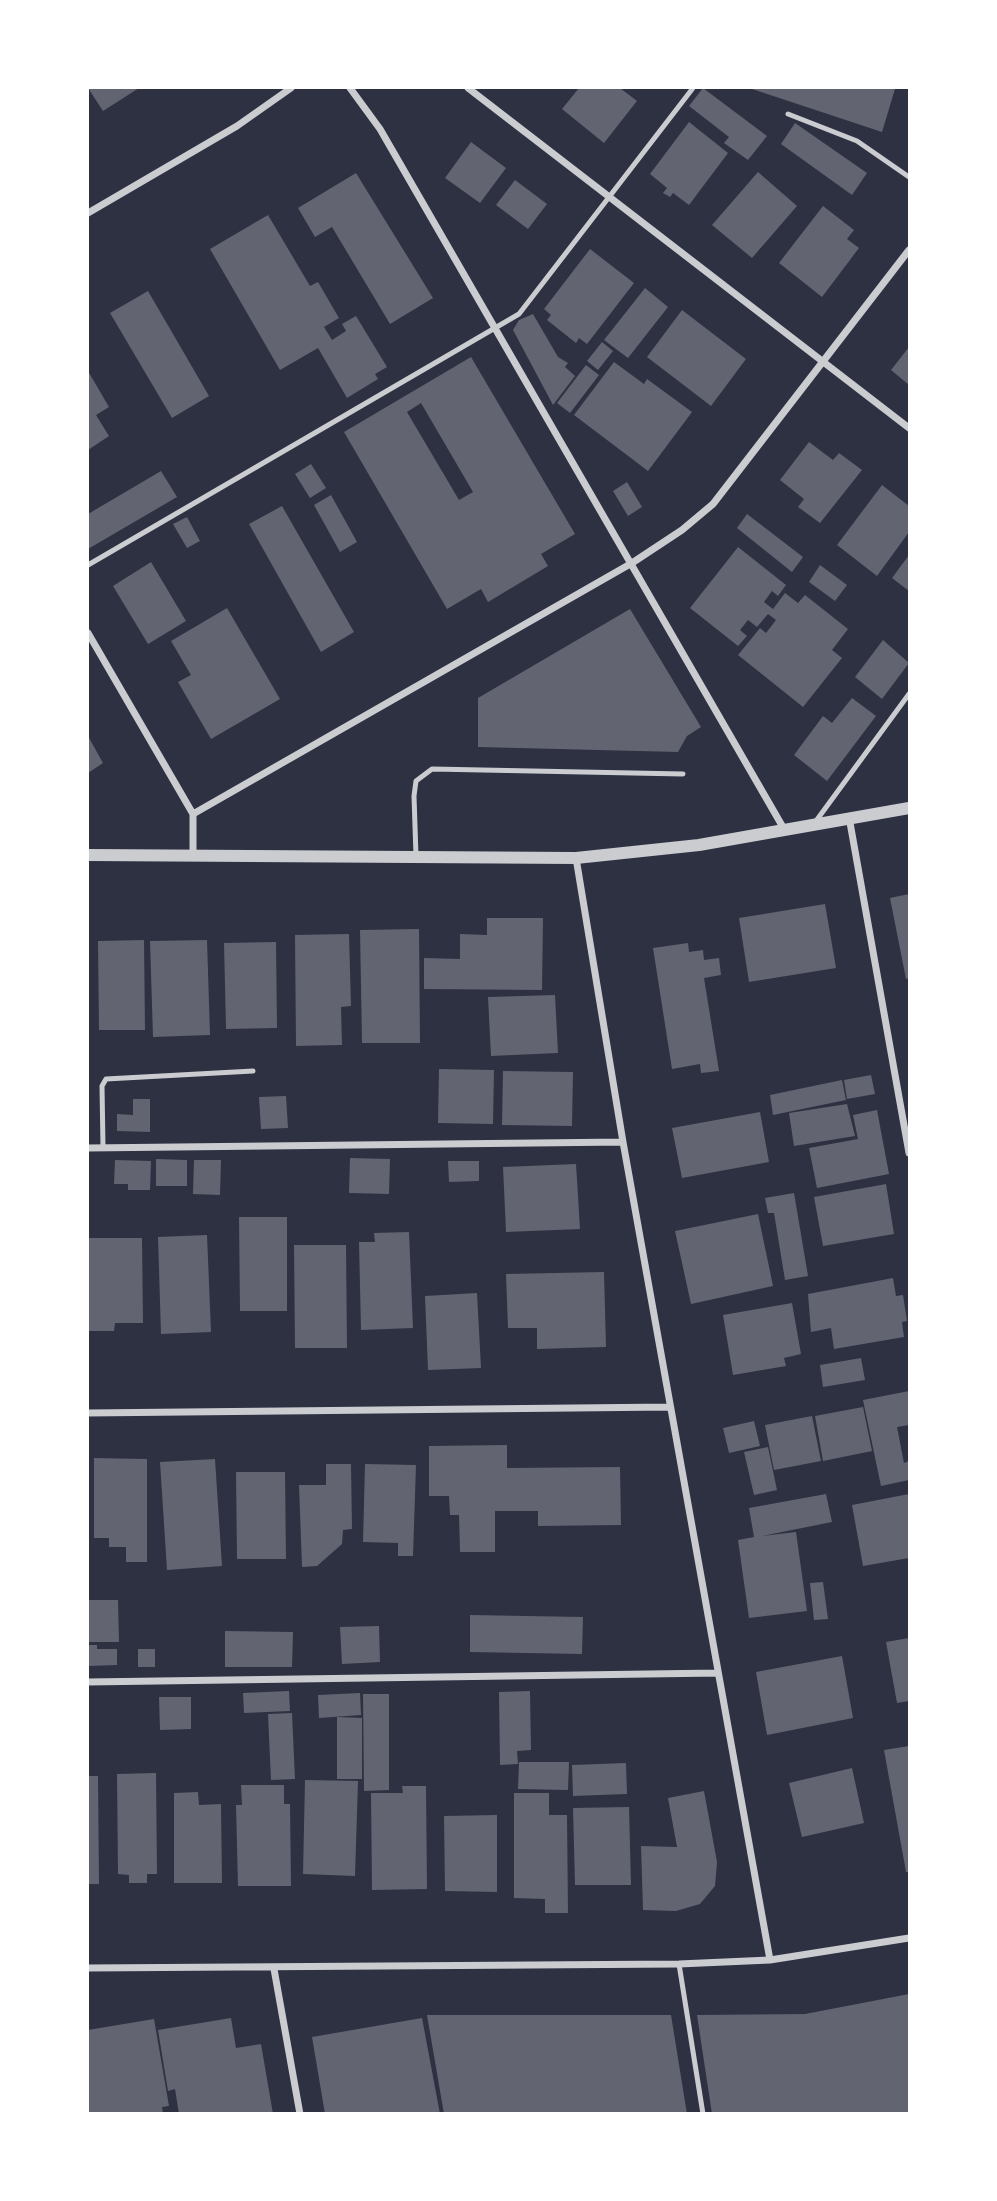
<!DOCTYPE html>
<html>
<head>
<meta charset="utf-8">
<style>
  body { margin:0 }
  #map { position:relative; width:997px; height:2201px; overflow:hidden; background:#2d3142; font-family:"PT Sans Narrow",sans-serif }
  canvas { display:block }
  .frame { position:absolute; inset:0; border:89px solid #fff; pointer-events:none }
</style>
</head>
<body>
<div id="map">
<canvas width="997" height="2201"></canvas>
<div class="frame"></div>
</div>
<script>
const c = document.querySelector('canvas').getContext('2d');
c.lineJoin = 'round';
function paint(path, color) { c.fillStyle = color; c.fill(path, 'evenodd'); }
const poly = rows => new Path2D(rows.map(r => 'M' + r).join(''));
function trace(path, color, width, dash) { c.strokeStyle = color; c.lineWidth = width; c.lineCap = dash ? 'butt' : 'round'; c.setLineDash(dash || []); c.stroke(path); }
const building = poly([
  [88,88,139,88,103,111],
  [579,88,620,88,637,101,604,143,562,109],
  [703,88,767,136,748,160,724,143,729,137,689,106],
  [749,88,889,88,895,89,882,132],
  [689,122,728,153,689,205,673,193,670,197,663,193,667,188,650,174],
  [795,123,867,173,852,195,781,144],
  [471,142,506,168,480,203,445,178],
  [758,172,797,206,752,258,712,225],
  [356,173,433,298,390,324,332,227,315,237,298,208],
  [515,180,547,204,528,229,496,205],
  [823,206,854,230,847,239,859,248,822,297,779,263],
  [268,215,310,286,318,282,339,318,324,327,332,340,346,331,342,324,356,316,387,367,375,374,378,379,347,398,318,348,280,370,210,249],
  [590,249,634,283,587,344,579,338,576,343,547,320,551,315,544,309],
  [645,288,668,307,628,358,604,340],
  [148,291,209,396,172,418,110,313],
  [682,310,746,359,711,406,647,357],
  [533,314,558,357,568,363,565,367,575,376,553,405,513,330,519,320],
  [602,342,613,351,598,370,587,361],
  [909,347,909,385,891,370],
  [471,357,575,534,541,554,548,566,488,602,481,589,447,609,344,432],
  [421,403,473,492,459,500,407,412],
  [614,362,644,384,647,379,692,412,648,471,574,415],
  [586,365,599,375,570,413,557,403],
  [88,371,109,407,96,415,109,436,88,450],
  [809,442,833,460,839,453,862,470,820,523,798,507,804,499,780,480],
  [311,464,326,488,310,498,295,474],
  [161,471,177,497,88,549,88,514],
  [627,482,642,507,628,516,613,491],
  [882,485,909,506,909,532,877,576,837,545],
  [331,495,357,542,340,552,314,505],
  [282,506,354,632,321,652,249,524],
  [747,514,803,557,792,572,737,528],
  [187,517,200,541,187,548,173,524],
  [738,547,786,585,778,596,772,591,764,602,773,609,785,593,798,603,805,595,848,629,832,650,842,658,803,707,738,655,760,628,766,633,776,620,768,614,757,627,748,620,740,630,747,636,738,646,690,608],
  [909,555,909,591,892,578],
  [151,562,186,621,148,644,113,586],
  [820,565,847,585,835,601,809,582],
  [227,608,280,699,211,739,178,682,191,675,171,641],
  [630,609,701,727,687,736,678,752,478,747,478,698],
  [883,640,909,663,882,699,855,677],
  [852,698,876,716,827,781,794,755,823,716,832,723],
  [88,736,103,763,88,773],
  [909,894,909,978,906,979,890,898],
  [825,904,836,968,749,982,739,918],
  [487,918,543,918,542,990,424,989,424,958,460,959,460,934,487,935],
  [419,929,420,1043,362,1043,360,930],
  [349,934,351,1006,341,1007,342,1045,296,1046,295,935],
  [144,940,145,1030,99,1030,98,941],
  [207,940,210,1035,153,1037,150,941],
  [276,942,277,1028,226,1029,224,943],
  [688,943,689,952,703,950,704,960,719,958,721,975,704,978,719,1071,701,1073,700,1064,672,1069,653,948],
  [555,995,558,1053,491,1056,488,997],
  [439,1069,494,1070,493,1124,438,1123],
  [503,1071,573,1072,572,1126,502,1125],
  [871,1075,875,1094,847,1099,844,1080],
  [842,1080,846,1100,773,1115,770,1095],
  [286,1096,288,1128,261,1129,259,1097],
  [133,1099,150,1099,150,1132,117,1131,117,1114,133,1115],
  [847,1104,855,1136,794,1146,789,1113],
  [877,1110,889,1174,817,1188,809,1148,858,1139,853,1115],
  [760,1112,769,1162,682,1178,672,1128],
  [350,1158,390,1159,389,1194,349,1193],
  [156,1159,187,1160,187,1186,156,1186],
  [115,1160,151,1161,150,1190,128,1190,128,1184,114,1184],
  [194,1160,221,1160,220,1195,193,1194],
  [448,1161,479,1161,479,1181,449,1182],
  [576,1164,580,1229,506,1232,503,1167],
  [886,1184,894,1234,823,1246,814,1197],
  [794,1193,808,1276,785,1280,774,1213,768,1213,765,1198],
  [758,1214,773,1286,691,1304,675,1231],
  [239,1217,287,1217,287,1311,240,1311],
  [409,1232,413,1328,361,1330,359,1242,375,1242,374,1233],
  [207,1235,211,1332,161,1334,158,1237],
  [88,1238,142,1238,143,1323,115,1323,114,1331,89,1331],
  [294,1245,346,1245,347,1348,295,1348],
  [604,1272,606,1347,537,1349,537,1328,508,1328,506,1274],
  [893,1278,896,1296,903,1295,907,1321,902,1322,904,1337,834,1349,831,1328,811,1332,808,1294],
  [477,1293,481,1368,428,1370,425,1296],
  [792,1303,801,1354,784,1358,786,1366,733,1375,723,1315],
  [861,1358,865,1380,823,1387,820,1365],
  [909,1391,909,1425,897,1427,904,1463,909,1461,909,1480,881,1486,863,1400],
  [863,1407,872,1451,823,1461,815,1416],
  [812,1416,821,1461,774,1470,765,1425],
  [754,1421,760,1446,729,1453,723,1428],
  [507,1445,507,1468,620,1467,621,1525,538,1526,538,1511,495,1511,495,1552,460,1552,459,1515,450,1515,449,1496,429,1496,429,1446],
  [768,1447,777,1490,754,1495,744,1452],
  [94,1458,147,1459,147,1562,126,1562,126,1547,109,1547,109,1538,94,1538],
  [215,1459,222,1566,167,1570,160,1462],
  [326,1464,351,1464,352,1529,343,1530,342,1544,317,1566,302,1567,299,1485,326,1485],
  [365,1464,416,1465,413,1556,398,1556,398,1543,363,1542],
  [236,1472,285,1472,286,1559,237,1559],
  [826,1494,832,1522,762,1536,796,1532,807,1611,749,1618,738,1540,754,1537,749,1508],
  [909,1494,909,1558,863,1566,852,1505],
  [823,1582,828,1619,814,1620,810,1583],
  [88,1600,118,1600,119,1642,89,1642],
  [470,1615,583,1617,582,1654,470,1652],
  [379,1626,380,1662,342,1664,340,1627],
  [225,1631,293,1632,292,1667,225,1667],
  [909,1638,909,1701,897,1703,886,1642],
  [88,1645,97,1645,97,1649,117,1649,117,1665,88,1666],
  [138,1649,155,1649,155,1667,138,1667],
  [842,1656,853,1718,767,1735,756,1672],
  [289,1691,290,1711,244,1713,243,1693],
  [530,1691,531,1750,517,1751,518,1764,500,1765,499,1692],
  [360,1693,361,1715,319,1718,318,1695],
  [363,1694,389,1694,389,1790,364,1791],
  [159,1697,191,1697,191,1729,160,1730],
  [292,1713,295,1779,271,1780,268,1714],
  [337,1717,362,1718,362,1779,337,1779],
  [909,1746,909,1872,906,1872,884,1750],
  [519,1762,569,1762,568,1790,518,1789],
  [626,1763,627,1794,573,1796,572,1765],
  [852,1768,864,1823,802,1837,789,1783],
  [156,1773,157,1874,147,1874,147,1883,129,1883,129,1875,118,1874,117,1774],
  [88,1776,98,1776,99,1884,88,1884],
  [305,1780,358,1781,355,1876,303,1874],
  [241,1785,284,1785,284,1804,290,1804,291,1886,238,1886,236,1805,242,1805],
  [402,1786,426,1786,427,1889,372,1890,371,1793,403,1793],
  [704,1791,717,1862,715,1886,700,1904,676,1911,643,1910,641,1846,677,1847,668,1798],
  [198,1792,199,1805,221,1804,222,1883,174,1883,174,1793],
  [514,1793,549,1793,549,1815,567,1815,568,1913,545,1913,545,1899,514,1898],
  [629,1807,631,1885,575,1885,573,1808],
  [497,1815,497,1892,445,1891,444,1816],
  [909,1994,909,2114,712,2114,697,2015,805,2014],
  [427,2015,671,2015,687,2114,444,2114],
  [231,2018,236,2048,261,2044,273,2114,179,2114,175,2089,168,2091,158,2030],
  [422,2018,440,2114,325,2114,312,2037],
  [154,2019,169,2106,162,2107,163,2114,88,2114,88,2030]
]);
const service = poly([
  [788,114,857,141,909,177],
  [88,565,519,314,693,88],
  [816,821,909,694],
  [416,856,414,796,416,781,432,769,683,774],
  [103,1147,102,1086,106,1079,253,1071],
  [679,1964,703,2114]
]);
const minor = poly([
  [350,88,380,129,784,829],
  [468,88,909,428],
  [88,213,237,126,291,88],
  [88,633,193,814,193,854],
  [193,814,632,563,682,530,713,504,909,250],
  [849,817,909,1153],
  [576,858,623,1142,770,1960],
  [88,1148,623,1142],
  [88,1413,670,1407],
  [88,1682,718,1673],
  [88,1968,679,1964,770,1960,909,1938],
  [274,1969,300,2114]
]);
const tertiary = poly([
  [88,855,576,858,699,845,909,808]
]);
paint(building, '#626471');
trace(service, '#caccd0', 5);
trace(minor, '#caccd0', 7);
trace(tertiary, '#caccd0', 12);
</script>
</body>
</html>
